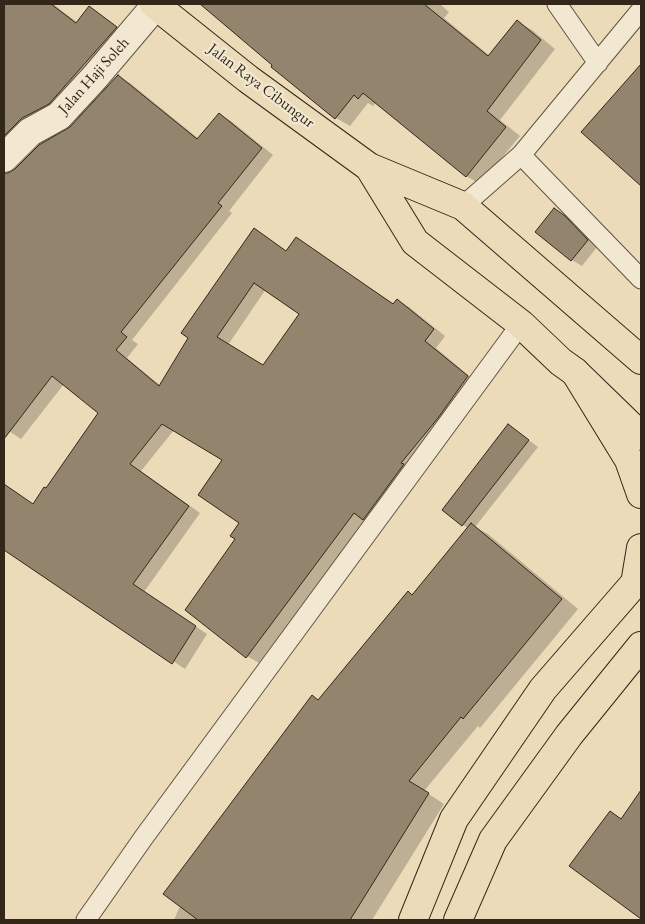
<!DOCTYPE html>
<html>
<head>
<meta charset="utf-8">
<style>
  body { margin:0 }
  #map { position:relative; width:645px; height:924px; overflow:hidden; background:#ebdbb9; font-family:"EB Garamond",serif }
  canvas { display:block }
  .frame { position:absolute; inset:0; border:5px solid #33271a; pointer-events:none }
</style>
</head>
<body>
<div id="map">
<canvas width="645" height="924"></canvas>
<div class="frame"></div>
</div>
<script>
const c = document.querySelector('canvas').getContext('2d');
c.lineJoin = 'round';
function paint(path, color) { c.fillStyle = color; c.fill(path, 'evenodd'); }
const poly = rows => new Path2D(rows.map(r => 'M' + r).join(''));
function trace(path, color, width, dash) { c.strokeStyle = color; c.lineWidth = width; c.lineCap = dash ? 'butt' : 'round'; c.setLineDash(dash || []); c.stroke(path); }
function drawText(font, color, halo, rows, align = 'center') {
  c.font = font + ' "EB Garamond",serif'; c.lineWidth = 4.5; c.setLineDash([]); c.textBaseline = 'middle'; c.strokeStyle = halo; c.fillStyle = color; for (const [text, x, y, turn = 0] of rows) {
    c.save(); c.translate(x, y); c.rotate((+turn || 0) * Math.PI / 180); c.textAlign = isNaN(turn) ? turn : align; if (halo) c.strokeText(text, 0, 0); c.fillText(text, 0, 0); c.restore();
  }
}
const shadow = poly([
  [4,4,53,4,78,23,89,8,128,35,4,155],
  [202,4,440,4,449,12,444,18,490,56,518,22,532,30,555,49,500,120,520,136,480,184,466,176,376,102,373,106,368,103,350,126,336,118],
  [641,65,641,184,583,132],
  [118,76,130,83,199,139,219,114,231,121,273,155,229,211,232,213,132,340,138,344,127,358,161,386,190,338,287,252,296,238,394,304,397,300,409,307,445,336,436,348,479,384,375,526,365,520,259,663,247,656,236,539,240,523,224,460,174,430,141,471,200,513,144,592,207,634,185,669,4,549,4,485,91,543,100,413,64,384,21,439,4,428,4,228,11,218,4,212,4,174,8,174,71,128],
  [266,289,301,314,264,367,228,345],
  [554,209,574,223,597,247,582,266,572,260,536,232],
  [509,426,538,447,475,527,488,534,578,609,480,728,478,726,424,791,444,804,372,920,174,920,180,906,319,701,408,592,413,595,468,528,463,525],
  [641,792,641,918,571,866,610,812,622,819]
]);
const building = poly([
  [4,4,51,4,76,23,89,6,117,27,49,104,22,118,4,136,4,4],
  [200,4,424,4,488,56,517,20,541,40,487,111,506,127,466,177,363,93,358,99,354,95,335,119,271,67,272,65,200,4],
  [641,64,641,186,581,132,641,64],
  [118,75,197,139,219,113,262,148,218,203,222,206,121,332,127,337,116,350,159,386,188,338,181,333,254,228,286,251,296,237,393,304,397,299,434,329,425,341,468,376,438,418,401,463,404,464,363,520,354,513,246,658,185,610,235,539,230,536,239,523,198,495,222,460,162,424,130,464,189,506,133,584,196,626,172,664,4,550,4,484,33,504,44,487,46,488,98,413,52,376,4,439,4,173,8,173,15,169,39,145,70,127,118,75],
  [254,283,299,314,263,365,217,337,254,283],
  [554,208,565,216,588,240,571,261,535,232,554,208],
  [508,424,529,440,462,526,442,510,508,424],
  [471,523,562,599,463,719,461,717,409,781,429,793,350,920,198,920,163,894,312,695,318,700,408,591,412,595,471,523],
  [641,790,641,919,569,866,610,811,621,819,641,790]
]);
const service = poly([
  [557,4,598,63],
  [521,155,641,279],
  [463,206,521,155,641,10],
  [86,920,144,837,521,324]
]);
const minor = poly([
  [4,158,30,132,59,116,95,77,156,5]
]);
const trunk = poly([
  [154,4,248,79,369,167,463,206,641,360],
  [369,167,415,242,521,324,561,362,575,372,641,436]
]);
const motorway = poly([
  [575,372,629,460,641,494],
  [635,584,641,548],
  [413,920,454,819,543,689,641,576],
  [458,920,493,840,569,735,641,646]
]);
const streetNames = [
  ["Jalan Haji Soleh",94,76,-48],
  ["Jalan Raya Cibungur",261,86,37]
];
paint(shadow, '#0003');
paint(building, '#93856d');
trace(building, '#33271a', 1);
trace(service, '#615442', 21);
trace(minor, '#615442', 30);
trace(trunk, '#33271a', 30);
trace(motorway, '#33271a', 30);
trace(service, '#f2e8d2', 19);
trace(minor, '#f2e8d2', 28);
trace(trunk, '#ebdbb9', 28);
trace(motorway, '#ebdbb9', 28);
drawText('16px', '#33271a', '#f2e8d2', streetNames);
</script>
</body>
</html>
